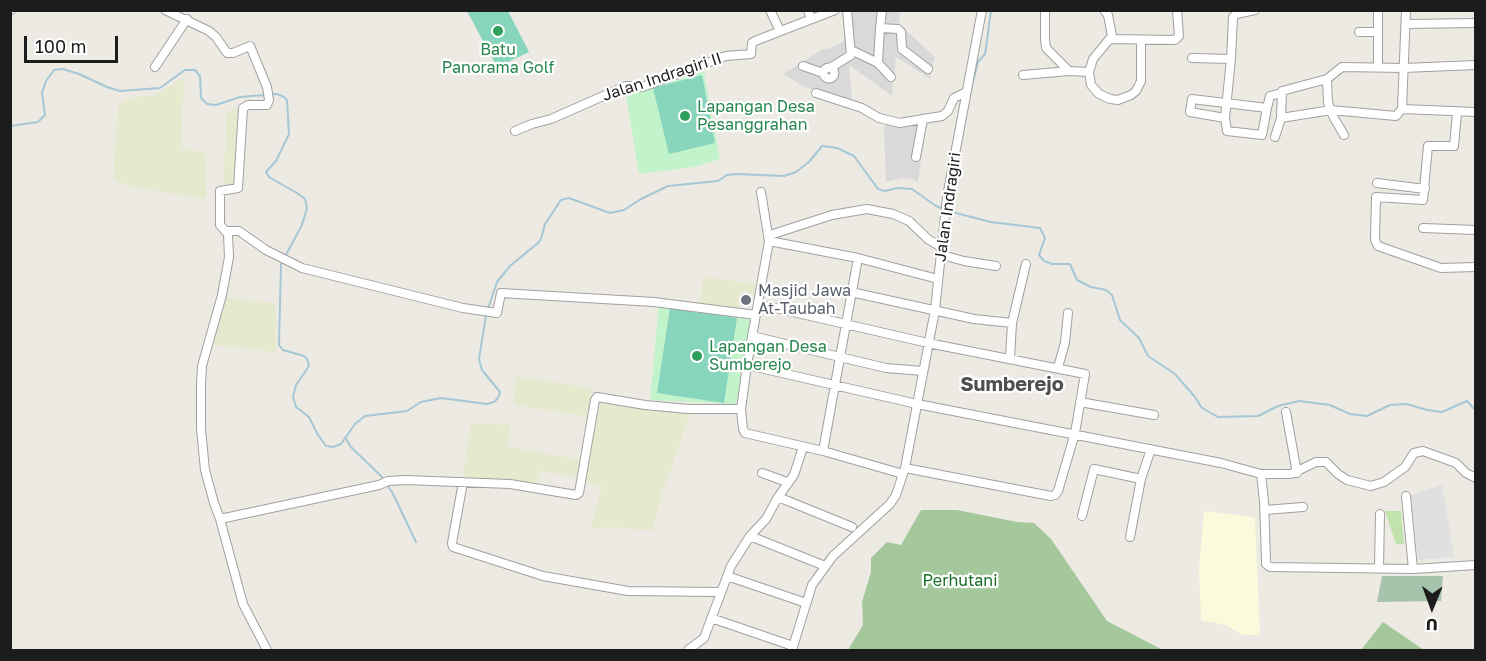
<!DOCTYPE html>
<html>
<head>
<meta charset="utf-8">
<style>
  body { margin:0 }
  #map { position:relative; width:1486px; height:661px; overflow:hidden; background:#eceae2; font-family:"Golos Text",sans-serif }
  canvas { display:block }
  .frame { position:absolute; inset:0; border:12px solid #1c1c1c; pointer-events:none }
  .north { position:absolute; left:1402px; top:577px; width:60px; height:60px; -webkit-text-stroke:4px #fff; paint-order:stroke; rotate:181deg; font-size:16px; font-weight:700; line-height:24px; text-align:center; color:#1c1c1c }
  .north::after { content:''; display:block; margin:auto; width:21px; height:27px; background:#1c1c1c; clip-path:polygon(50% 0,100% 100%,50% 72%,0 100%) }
  .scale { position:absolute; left:24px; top:36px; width:94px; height:27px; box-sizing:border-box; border:3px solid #1c1c1c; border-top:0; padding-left:8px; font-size:18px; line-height:21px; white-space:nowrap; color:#1c1c1c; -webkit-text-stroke:4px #fff; paint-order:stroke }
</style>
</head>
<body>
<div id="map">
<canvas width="1486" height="661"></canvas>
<div class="frame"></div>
<div class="north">U</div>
<div class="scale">100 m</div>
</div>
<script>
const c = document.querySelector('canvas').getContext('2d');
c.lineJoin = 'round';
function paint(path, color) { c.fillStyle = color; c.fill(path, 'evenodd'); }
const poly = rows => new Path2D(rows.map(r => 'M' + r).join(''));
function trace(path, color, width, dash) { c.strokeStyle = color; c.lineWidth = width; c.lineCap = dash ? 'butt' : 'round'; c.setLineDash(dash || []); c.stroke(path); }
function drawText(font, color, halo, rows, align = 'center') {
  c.font = font + ' "Golos Text",sans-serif'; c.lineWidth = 4.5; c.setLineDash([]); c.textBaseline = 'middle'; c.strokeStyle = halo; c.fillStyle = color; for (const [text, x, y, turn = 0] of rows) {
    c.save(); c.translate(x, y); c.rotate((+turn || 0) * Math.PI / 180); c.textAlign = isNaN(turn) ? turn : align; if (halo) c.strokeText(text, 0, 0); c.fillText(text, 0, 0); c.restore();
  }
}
const residential = poly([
  [843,11,900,11,899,24,935,57,930,79,896,57,892,96,849,65,852,102,805,87,783,74,825,48,826,50,846,40],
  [926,120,918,182,912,179,902,178,886,182,884,129,887,121]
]);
const education = poly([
  [1204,511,1255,517,1260,635,1242,635,1226,625,1201,620,1199,568]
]);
const farmland = poly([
  [184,78,181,147,207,154,206,199,132,187,113,180,118,105,130,98,154,95],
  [240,109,237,185,223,187,227,111],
  [704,277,756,284,754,295,744,290,736,304,741,307,740,310,699,304],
  [225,298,275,303,276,352,210,345],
  [516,376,591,388,594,390,594,394,590,417,514,405],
  [599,401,691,412,664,488,652,531,613,527,590,529,602,486,584,482],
  [471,423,511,425,507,446,581,460,578,477,541,471,535,485,462,479]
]);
const grass = poly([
  [1385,511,1401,511,1404,544,1396,544]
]);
const forest = poly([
  [921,510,957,510,1017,522,1034,523,1051,539,1107,621,1163,650,848,650,863,625,862,602,871,572,871,558,887,542,901,545],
  [1383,622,1424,650,1361,650]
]);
const cemetery = poly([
  [1382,576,1443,576,1441,601,1377,602]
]);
const park = poly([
  [703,68,720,159,693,167,639,174,625,89],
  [659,304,752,318,736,404,650,400]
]);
const pitch = poly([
  [467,11,508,11,529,52,497,67],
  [702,75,715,143,669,154,653,88],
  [670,308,737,318,724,403,657,393]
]);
const parking = poly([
  [1442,485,1454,557,1418,560,1411,495]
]);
const stream = poly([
  [969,97,978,62,985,54,986,48,991,10],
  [10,126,38,122,45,115,42,93,46,81,54,70,63,69,79,74,107,87,120,91,160,88,185,70,195,70,200,76,201,98,207,104,216,105,240,97,277,94,284,97,287,100,289,134,276,161,266,172,269,177,297,193,305,199,307,208,302,225,281,264,279,345,283,350,304,356,307,359,309,366,296,385,293,397,296,407,309,417,318,435,326,446,333,447,341,444,355,424,365,416,407,411,421,402,441,398,487,404,494,402,498,398,500,392,482,370,479,359,486,315],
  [948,211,991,222,1040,228,1045,238,1039,255,1044,261,1052,264,1070,264,1077,280,1091,287,1106,290,1112,295,1120,320,1139,338,1148,356,1175,374,1195,397,1202,408,1218,417,1258,416,1278,406,1299,401,1330,405,1350,414,1367,416,1390,405,1407,404,1427,410,1442,412,1467,401,1476,411],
  [488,309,497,282,510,266,538,243,541,239,545,224,561,200,569,198,610,213,624,210,641,199,668,186,718,181,727,175,735,174,784,176,796,172,809,162,822,146,837,148,854,156,878,189,885,191,897,188,912,189,936,206,943,209],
  [346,439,351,447,382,477,393,494,416,542]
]);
const minor = poly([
  [165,10,209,31,216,37,227,53,233,53,250,46,267,87,269,100,267,105,248,105,243,108,238,188,220,191,220,225,228,234,229,257,222,295,202,366,201,385,201,429,205,470,214,503,220,519,243,604,267,650],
  [770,10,780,31],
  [808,10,811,19],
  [1045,10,1045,39,1046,48,1069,71,1089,72],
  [1104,10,1108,15,1112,36,1093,59,1089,72,1091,85,1099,94,1110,99,1118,100,1131,95,1136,91,1141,81,1141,40],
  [1406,10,1402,109,1476,112],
  [10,11,11,10],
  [1406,24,1476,23],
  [880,28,882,10],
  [1359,32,1378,32],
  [1111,39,1175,40,1179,36,1177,10],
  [851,50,878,63,891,77],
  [1192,58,1231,59],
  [878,63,880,28,898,29,901,32,902,49,928,69],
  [803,66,823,73],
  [1378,66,1378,10],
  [155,67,187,19],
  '823.5 73a5.5 5.5 0 1 1 11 0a5.5 5.5 0 1 1-11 0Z',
  [830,68,851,55,847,10],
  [1023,75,1069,71],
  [1327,79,1328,103,1334,118,1344,135],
  [816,93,862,108,879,118,900,123,923,119],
  [1192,99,1267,108,1262,135,1227,131,1225,118,1190,112,1192,99],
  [1267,108,1270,96,1281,93],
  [1457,113,1454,146,1428,146,1423,200,1376,197,1375,240,1378,246,1441,268,1476,267],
  [1225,118,1231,59,1233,17,1236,14,1255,10],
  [1281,118,1331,110,1396,116,1402,109],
  [515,131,532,124,551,119,626,86,642,87,726,56,751,54,752,43,755,41,835,10],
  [1275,137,1281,118,1282,91,1327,79,1342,67,1403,68,1476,65],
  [916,157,923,119,942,116,948,111,954,98,966,92],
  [1377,183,1425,189],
  [761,192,769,241,747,365,917,404,1221,463,1261,474,1264,501,1266,559,1266,564,1270,567,1413,569,1476,565],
  [1423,228,1476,230],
  [227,231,239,231,266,250,302,268,463,308,497,313,501,293,654,302,756,315],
  [770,235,832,215,867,209,893,214,909,221,929,240,943,248],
  [769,241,858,258,938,279],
  [942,255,964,261,996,266],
  [851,292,974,319,1012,323,1010,358],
  [758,304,928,343,1085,374,1075,433,1058,491,1055,495,1051,496,905,468],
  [1012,323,1026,264],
  [752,336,886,368,923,371],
  [747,365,741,409,743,429,745,433,823,451,903,474],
  [1058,367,1065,343,1068,313],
  [1080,402,1154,415],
  [1286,412,1297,473],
  [803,447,794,475,778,497,852,527],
  [823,451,858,258],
  [762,473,787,482],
  [1261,474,1291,474,1316,462,1326,462,1338,474,1347,480,1371,486,1384,482,1405,467,1414,453,1423,451,1456,463,1466,473,1476,478],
  [463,482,452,543,453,547,543,576,628,591,720,592],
  [1406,496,1413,569],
  [1265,510,1303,507],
  [1082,516,1094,469,1141,479],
  [220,519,379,485,388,481,405,480,510,484,576,495,579,493,595,400,597,397,645,405,688,409,741,409],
  [750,536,825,566],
  [1130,537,1141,479,1151,449],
  [1379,568,1380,514],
  [727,576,806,603],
  [711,618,793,646],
  [688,650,704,638,731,566,750,536,766,519,778,497],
  [792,650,812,585,833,556,890,504,896,495,905,468,935,310,947,197,982,10]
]);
const markers = [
  [498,31,6,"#2e9e5b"],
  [685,116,6,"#2e9e5b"],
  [746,300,6,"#6b7280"],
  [697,356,6,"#2e9e5b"]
];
const leisureNames = [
  ["Batu",498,50,"center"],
  ["Panorama Golf",498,68,"center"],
  ["Lapangan Desa",697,107],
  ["Pesanggrahan",697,125],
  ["Lapangan Desa",709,347],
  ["Sumberejo",709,365]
];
const streetNames = [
  ["Jalan Indragiri II",662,77,-18],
  ["Jalan Indragiri",948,207,-82]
];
const worshipNames = [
  ["Masjid Jawa",758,291],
  ["At-Taubah",758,309]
];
const parkNames = [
  ["Perhutani",960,581]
];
const quarterNames = [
  ["Sumberejo",1012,385]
];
paint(residential, '#dad9d9');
paint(education, '#f9fbdc');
paint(farmland, '#e5eacf');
paint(grass, '#c2e2ac');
paint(forest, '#a4c89b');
paint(cemetery, '#a6c3ac');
paint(park, '#c2f3ca');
paint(pitch, '#87d5bd');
paint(parking, '#e0e0e0');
trace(stream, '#a6c7d6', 2);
trace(minor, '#a0a0a0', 10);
trace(minor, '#fff', 8);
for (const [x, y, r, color] of markers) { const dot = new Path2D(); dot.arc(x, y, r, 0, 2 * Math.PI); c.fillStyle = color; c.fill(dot); trace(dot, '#fff', 2); }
drawText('16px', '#27864d', '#fff', leisureNames, 'left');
drawText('16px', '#1c1c1c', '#fff', streetNames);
drawText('16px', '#5b616d', '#fff', worshipNames, 'left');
drawText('16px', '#156e24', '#fff', parkNames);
drawText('bold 20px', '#4f4f4f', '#fff', quarterNames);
</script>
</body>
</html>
